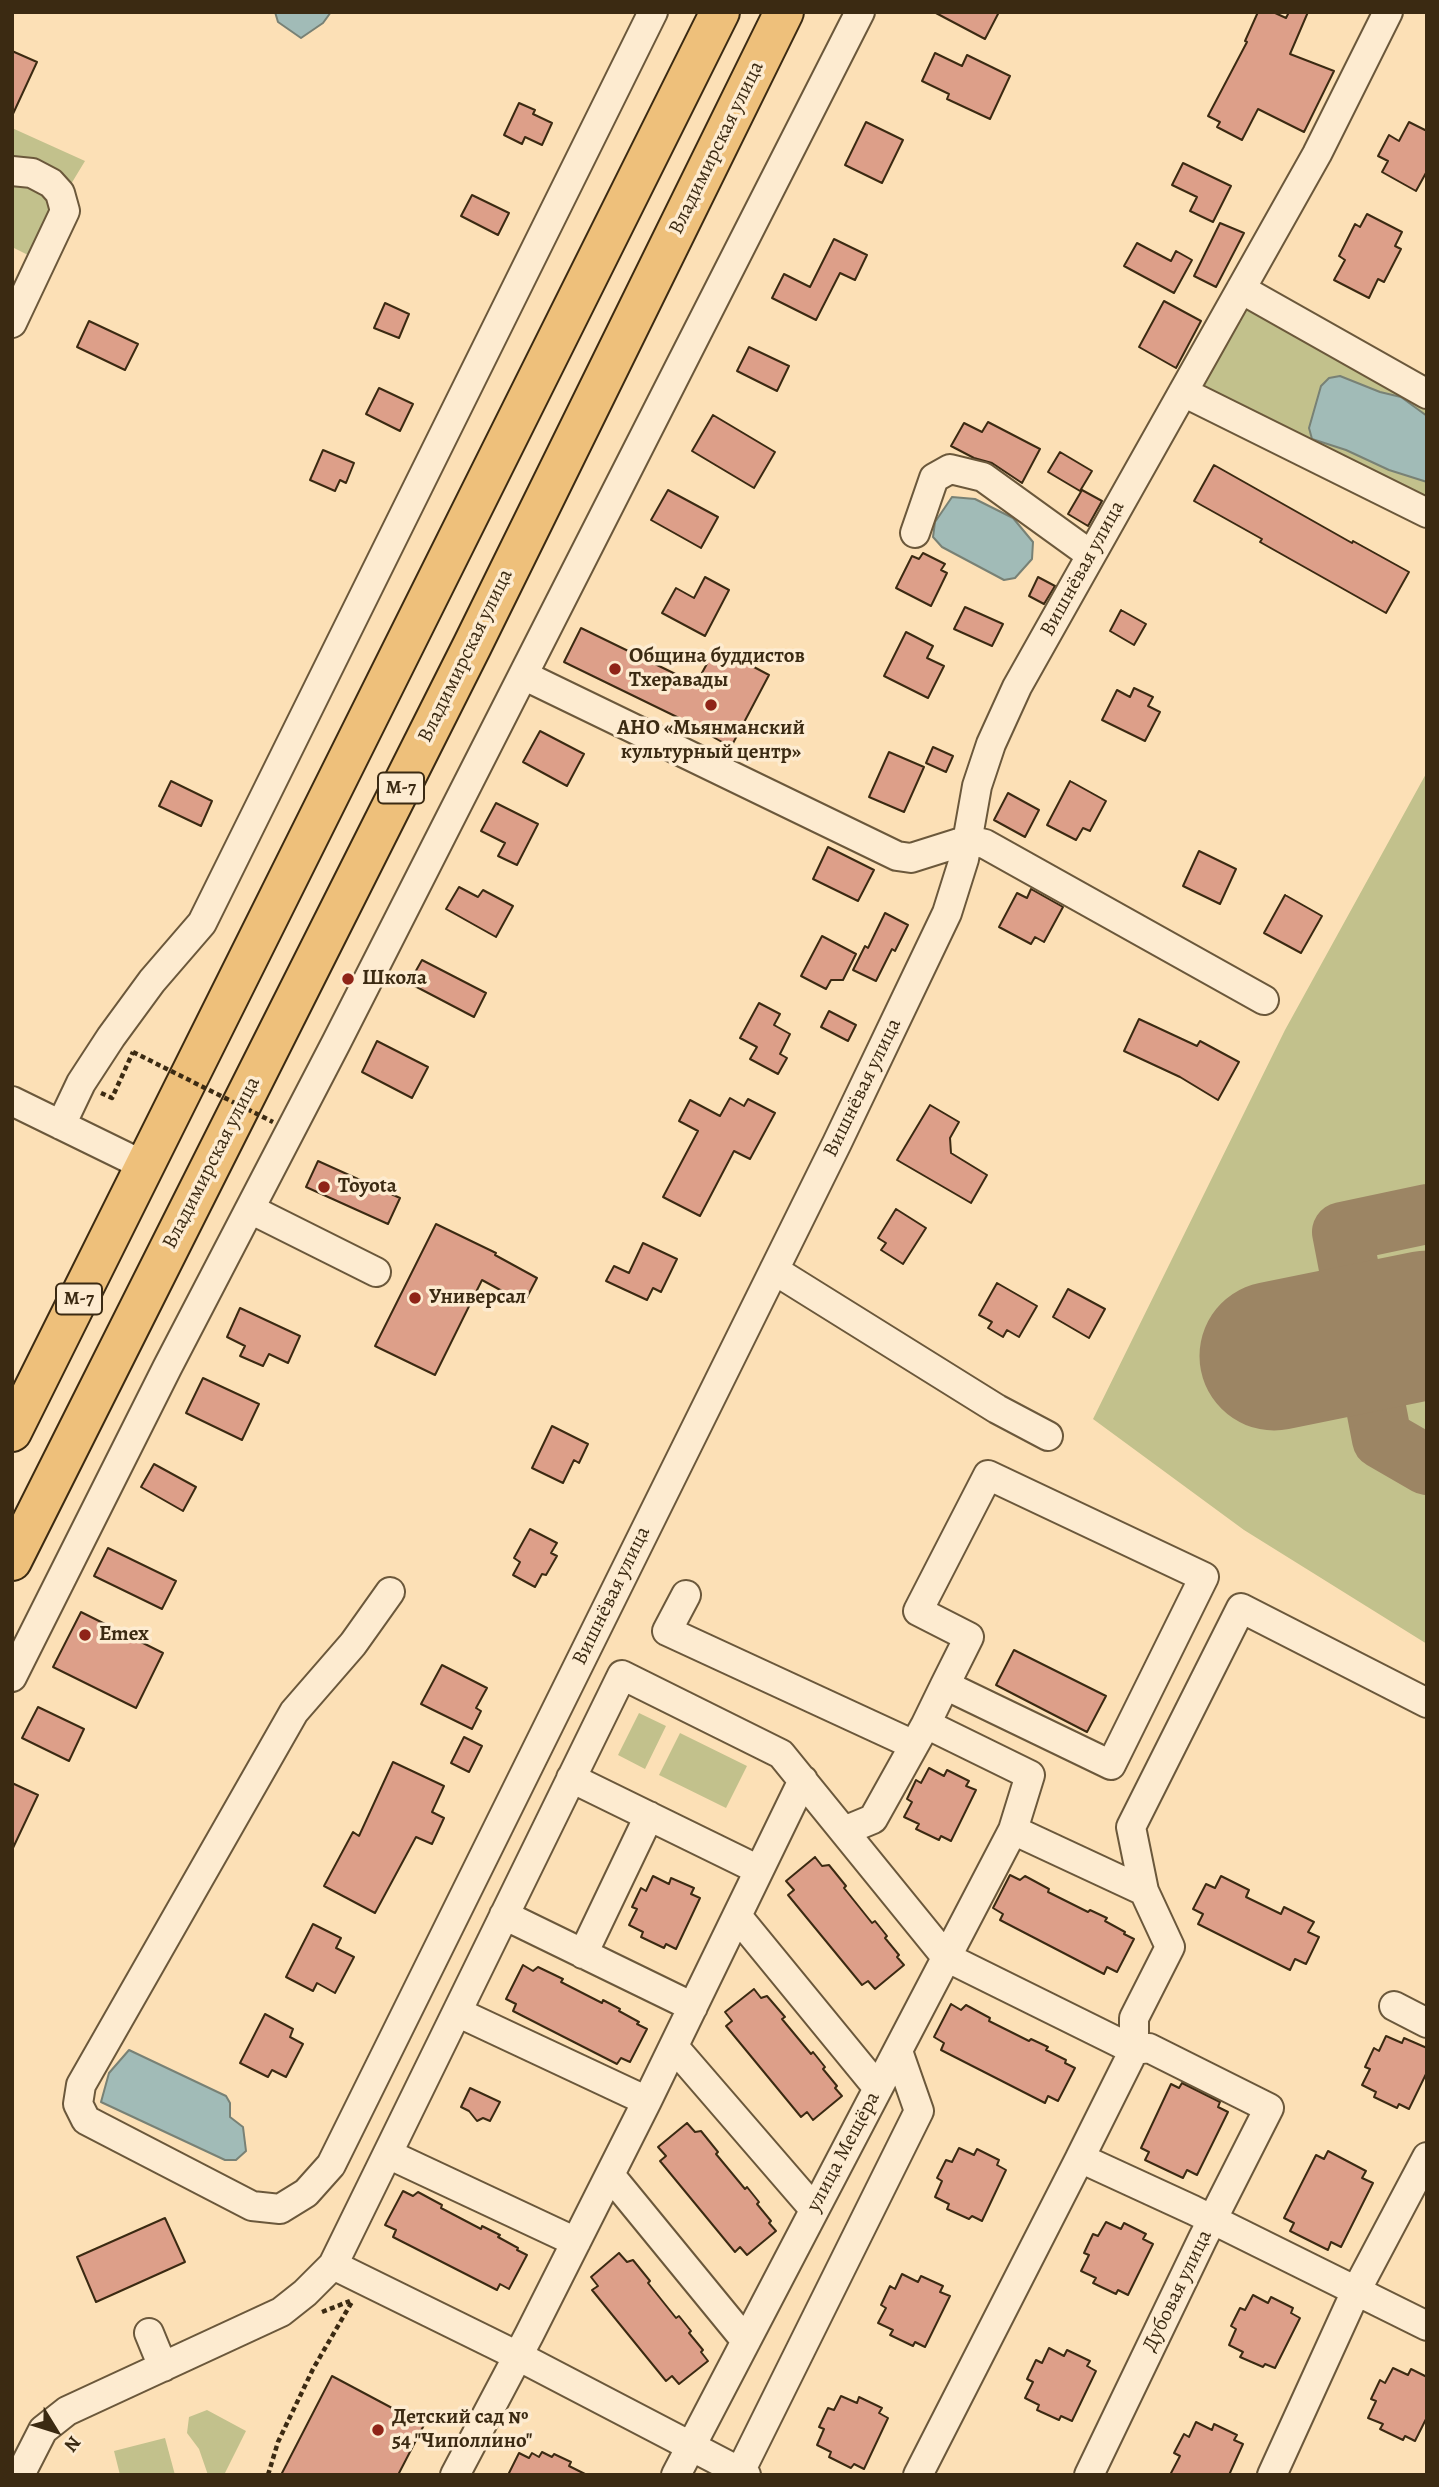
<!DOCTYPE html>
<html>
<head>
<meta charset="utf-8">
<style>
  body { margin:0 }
  #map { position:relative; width:1439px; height:2487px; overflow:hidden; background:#fce0b6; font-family:Alegreya,serif }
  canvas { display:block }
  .frame { position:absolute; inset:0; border:14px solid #3b2a12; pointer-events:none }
  .north { position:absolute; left:21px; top:2396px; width:70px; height:70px; -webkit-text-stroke:5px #fdebd0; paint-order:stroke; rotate:128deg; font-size:19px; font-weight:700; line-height:28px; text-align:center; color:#3b2a12 }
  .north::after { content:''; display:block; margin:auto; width:24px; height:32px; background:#3b2a12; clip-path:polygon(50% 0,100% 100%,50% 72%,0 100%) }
</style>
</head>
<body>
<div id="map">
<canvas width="1439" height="2487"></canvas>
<div class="frame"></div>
<div class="north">N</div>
</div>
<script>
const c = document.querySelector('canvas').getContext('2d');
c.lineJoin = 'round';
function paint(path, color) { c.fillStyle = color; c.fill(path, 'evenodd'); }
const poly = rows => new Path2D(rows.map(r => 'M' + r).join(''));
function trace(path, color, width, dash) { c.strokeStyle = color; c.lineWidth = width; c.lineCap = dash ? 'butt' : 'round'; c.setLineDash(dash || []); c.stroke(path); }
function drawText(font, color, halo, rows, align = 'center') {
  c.font = font + ' Alegreya,serif'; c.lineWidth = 7; c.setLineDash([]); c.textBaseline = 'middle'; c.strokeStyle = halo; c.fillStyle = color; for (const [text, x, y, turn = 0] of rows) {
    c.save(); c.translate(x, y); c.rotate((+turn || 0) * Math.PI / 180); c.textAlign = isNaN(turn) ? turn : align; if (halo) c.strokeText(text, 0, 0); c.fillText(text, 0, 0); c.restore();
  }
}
const green = poly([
  [12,128,85,161,28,255,12,247],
  [1250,305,1427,402,1427,504,1199,393],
  [1427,772,1427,1644,1244,1530,1093,1419,1285,1030],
  [639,1713,666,1726,645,1769,618,1755],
  [680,1733,747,1766,726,1808,659,1775],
  [207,2410,246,2431,224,2475,208,2475,199,2449,187,2433,189,2417],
  [165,2438,175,2475,120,2475,114,2451]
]);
const water = poly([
  [275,12,331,12,323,23,301,38,278,22,275,12],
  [1340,376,1380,392,1401,397,1427,416,1427,482,1389,470,1346,450,1312,439,1309,428,1321,386,1329,378,1340,376],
  [952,497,975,499,1013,518,1033,542,1032,559,1015,578,1004,580,942,547,933,537,935,522,952,497],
  [129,2050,226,2096,230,2103,230,2117,243,2127,246,2151,236,2160,225,2160,101,2102,109,2073,129,2050]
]);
const taxiway = poly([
  [1427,1214,1342,1232,1382,1439,1427,1465]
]);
const runway = poly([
  [1274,1356,1427,1325]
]);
const building = poly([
  [934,12,999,12,985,39,934,12],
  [1258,12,1273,12,1286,18,1289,12,1308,12,1290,54,1334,71,1304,132,1258,109,1242,140,1217,127,1220,122,1208,116,1247,42,1245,41,1258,12],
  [12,51,37,62,12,116,12,51],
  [935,53,962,66,967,55,1010,76,990,119,947,99,949,94,922,81,935,53],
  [519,103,535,110,533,114,552,123,542,145,525,137,522,144,504,135,519,103],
  [866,122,903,140,882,183,845,165,866,122],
  [1409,122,1427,131,1427,171,1416,191,1382,172,1388,161,1378,156,1389,135,1399,141,1409,122],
  [1183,163,1231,186,1213,222,1190,211,1197,197,1172,185,1183,163],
  [472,195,509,213,498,235,461,216,472,195],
  [1367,214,1402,232,1395,246,1401,249,1384,282,1378,279,1369,298,1334,280,1345,260,1339,256,1355,224,1360,227,1367,214],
  [1220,223,1244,233,1216,287,1194,276,1220,223],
  [834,239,867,255,855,280,840,273,816,320,772,298,784,274,810,287,834,239],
  [1137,243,1171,261,1176,251,1192,260,1174,293,1124,266,1137,243],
  [1164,301,1201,321,1176,368,1139,347,1164,301],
  [385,303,409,314,399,338,374,328,385,303],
  [89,321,138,344,125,370,77,347,89,321],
  [749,347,789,366,777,391,737,371,749,347],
  [379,388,413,404,400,431,366,414,379,388],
  [713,415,775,452,754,488,692,451,713,415],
  [988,422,1040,449,1022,483,992,463,974,458,951,446,964,423,982,432,988,422],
  [323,450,354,463,346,483,340,480,335,491,310,480,323,450],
  [1060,452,1092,471,1080,491,1048,472,1060,452],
  [1214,465,1352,543,1353,541,1409,572,1386,613,1260,542,1262,539,1194,501,1214,465],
  [668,490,718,517,701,548,651,520,668,490],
  [1082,490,1102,501,1088,526,1068,514,1082,490],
  [923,553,945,564,941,570,947,573,931,606,896,588,912,556,919,559,923,553],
  [705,577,729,590,705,636,662,613,676,588,694,598,705,577],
  [1038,577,1055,586,1044,604,1029,596,1038,577],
  [965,607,1003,624,992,646,954,629,965,607],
  [1121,610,1146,624,1134,645,1110,631,1121,610],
  [581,628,696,684,716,647,769,675,731,747,679,718,564,662,581,628],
  [906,632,933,646,927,658,944,666,928,698,884,676,906,632],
  [1134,688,1153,697,1148,706,1160,712,1145,741,1102,720,1117,690,1130,697,1134,688],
  [540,731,584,754,567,786,523,762,540,731],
  [933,747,953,756,946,772,926,763,933,747],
  [889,752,924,767,904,812,869,797,889,752],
  [171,781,212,801,201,826,159,806,171,781],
  [1070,781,1106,801,1090,831,1083,828,1076,840,1047,825,1070,781],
  [1008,793,1039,810,1025,837,994,820,1008,793],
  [496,803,538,824,517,865,498,856,505,843,481,831,496,803],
  [828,847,874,870,858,901,813,879,828,847],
  [1199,851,1236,869,1220,904,1183,886,1199,851],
  [459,887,478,897,483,890,513,906,496,937,446,909,459,887],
  [1031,889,1063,907,1044,942,1035,937,1031,944,999,927,1017,893,1027,898,1031,889],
  [1285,895,1322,916,1301,953,1264,933,1285,895],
  [885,913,908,925,895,951,892,949,876,981,853,970,865,946,868,948,885,913],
  [822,936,856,954,843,980,831,980,826,989,801,976,822,936],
  [422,960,486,993,474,1017,409,983,422,960],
  [759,1003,780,1014,774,1025,790,1034,780,1054,787,1058,778,1074,750,1059,757,1047,740,1038,759,1003],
  [829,1011,856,1025,848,1041,821,1027,829,1011],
  [1139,1019,1197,1046,1200,1041,1239,1062,1218,1100,1180,1077,1124,1051,1139,1019],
  [377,1041,428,1067,412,1098,362,1072,377,1041],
  [730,1098,744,1106,748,1099,775,1113,750,1159,734,1151,700,1216,663,1197,698,1131,679,1121,690,1100,720,1116,730,1098],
  [930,1105,959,1122,950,1138,951,1153,987,1175,971,1203,897,1160,930,1105],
  [318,1161,400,1198,388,1224,306,1187,318,1161],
  [896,1209,926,1228,903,1264,881,1250,886,1243,878,1238,896,1209],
  [436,1224,496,1253,495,1255,537,1278,524,1303,482,1280,435,1375,375,1346,436,1224],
  [643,1243,677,1259,661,1292,653,1288,647,1300,606,1281,614,1266,629,1273,643,1243],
  [997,1283,1037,1306,1019,1337,1007,1330,1003,1337,988,1328,992,1322,979,1315,997,1283],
  [1068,1289,1105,1309,1089,1338,1053,1317,1068,1289],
  [240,1308,300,1336,288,1363,269,1354,263,1366,240,1356,245,1346,227,1337,240,1308],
  [203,1378,259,1404,242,1440,186,1413,203,1378],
  [552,1426,588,1444,579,1463,574,1460,563,1483,532,1468,552,1426],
  [154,1464,196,1487,183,1511,141,1487,154,1464],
  [530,1529,557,1543,551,1553,557,1556,546,1575,542,1574,535,1587,513,1575,520,1562,514,1558,530,1529],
  [108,1548,176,1581,162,1609,94,1576,108,1548],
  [81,1612,163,1653,136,1708,53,1667,81,1612],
  [1014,1650,1106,1696,1087,1732,996,1685,1014,1650],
  [442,1665,487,1688,476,1708,481,1711,472,1729,421,1704,442,1665],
  [38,1707,84,1729,69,1761,22,1738,38,1707],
  [464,1737,482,1746,469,1772,451,1763,464,1737],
  [393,1762,444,1786,432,1812,444,1818,432,1844,416,1837,375,1913,324,1886,353,1832,359,1836,393,1762],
  [929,1768,944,1776,947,1770,969,1781,966,1786,976,1790,951,1841,941,1836,939,1840,916,1829,919,1824,904,1817,912,1802,907,1799,916,1780,921,1783,929,1768],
  [12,1783,38,1795,12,1850,12,1783],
  [815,1857,822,1866,829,1865,846,1886,844,1888,872,1923,875,1921,887,1936,885,1938,899,1955,897,1957,904,1965,875,1989,868,1981,862,1985,788,1895,794,1890,786,1881,815,1857],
  [1010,1875,1020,1880,1025,1876,1049,1889,1048,1892,1088,1912,1090,1910,1107,1918,1105,1921,1125,1932,1124,1934,1134,1939,1117,1972,1107,1967,1104,1974,1000,1920,1003,1914,993,1908,1010,1875],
  [653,1876,669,1884,671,1878,694,1888,691,1894,700,1898,676,1949,666,1944,664,1948,641,1937,643,1932,629,1925,637,1909,632,1907,641,1888,646,1891,653,1876],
  [1221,1876,1249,1890,1246,1897,1281,1914,1284,1907,1314,1922,1308,1932,1319,1937,1306,1964,1295,1959,1290,1970,1198,1924,1203,1914,1193,1909,1206,1884,1215,1888,1221,1876],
  [313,1924,341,1938,336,1948,354,1957,335,1993,317,1983,313,1991,286,1977,313,1924],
  [523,1965,533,1971,538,1967,563,1979,561,1982,602,2003,603,2000,620,2009,619,2011,639,2022,637,2024,647,2029,630,2062,621,2058,617,2064,513,2011,516,2004,506,1999,523,1965],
  [754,1989,761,1998,767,1996,785,2017,782,2019,811,2054,813,2052,825,2067,823,2069,837,2086,835,2088,842,2096,813,2120,807,2112,801,2117,726,2026,732,2021,725,2012,754,1989],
  [951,2004,961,2010,966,2005,990,2018,989,2021,1029,2041,1031,2039,1048,2047,1046,2050,1066,2060,1065,2063,1075,2068,1058,2101,1048,2096,1045,2103,941,2050,944,2043,934,2037,951,2004],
  [265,2014,293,2029,290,2037,303,2044,286,2077,272,2070,268,2077,240,2063,265,2014],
  [1386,2036,1402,2043,1404,2038,1427,2048,1427,2072,1409,2109,1399,2104,1397,2108,1374,2097,1376,2092,1362,2085,1370,2069,1365,2067,1374,2048,1379,2051,1386,2036],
  [1182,2083,1220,2102,1218,2107,1228,2112,1197,2175,1187,2170,1183,2178,1145,2160,1149,2152,1141,2148,1171,2084,1179,2088,1182,2083],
  [470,2088,500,2102,490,2121,483,2118,477,2121,469,2111,461,2107,470,2088],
  [687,2123,695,2132,701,2131,718,2152,716,2154,745,2189,747,2187,759,2202,757,2204,771,2221,769,2223,776,2231,747,2255,740,2247,735,2252,660,2161,666,2156,658,2147,687,2123],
  [959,2148,974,2155,977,2149,999,2160,997,2165,1006,2170,982,2221,972,2216,969,2219,947,2209,949,2204,935,2197,942,2181,937,2178,946,2160,952,2162,959,2148],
  [1328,2151,1366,2171,1362,2178,1373,2183,1341,2247,1331,2242,1328,2250,1290,2231,1294,2223,1284,2218,1316,2155,1324,2159,1328,2151],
  [403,2191,413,2196,418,2192,442,2205,441,2208,481,2229,482,2226,500,2235,498,2237,518,2248,517,2250,527,2255,509,2289,500,2284,497,2290,393,2237,396,2230,385,2225,403,2191],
  [165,2218,185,2262,96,2302,77,2257,165,2218],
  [1106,2222,1121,2229,1124,2223,1146,2234,1143,2239,1153,2244,1128,2295,1118,2290,1116,2294,1093,2283,1096,2278,1081,2271,1089,2255,1084,2253,1093,2234,1098,2236,1106,2222],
  [619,2253,627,2262,633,2260,650,2281,648,2283,676,2318,679,2316,691,2331,689,2333,703,2350,701,2352,708,2361,679,2384,672,2376,666,2381,592,2290,598,2286,591,2277,619,2253],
  [902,2274,918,2282,921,2276,943,2286,940,2292,950,2296,925,2347,915,2342,913,2346,890,2335,893,2330,878,2323,886,2308,881,2305,890,2286,895,2289,902,2274],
  [1253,2295,1268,2303,1271,2297,1293,2308,1291,2313,1300,2318,1275,2368,1265,2364,1263,2367,1240,2357,1243,2352,1229,2345,1236,2329,1231,2326,1240,2308,1245,2310,1253,2295],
  [1049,2348,1064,2356,1067,2350,1090,2361,1087,2366,1096,2371,1072,2421,1061,2416,1059,2420,1037,2410,1039,2405,1025,2398,1033,2382,1027,2379,1036,2360,1042,2363,1049,2348],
  [1393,2368,1408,2375,1411,2369,1427,2377,1427,2417,1415,2441,1405,2436,1403,2440,1380,2429,1383,2424,1368,2418,1376,2401,1371,2399,1380,2380,1385,2383,1393,2368],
  [332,2376,424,2425,398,2475,281,2475,332,2376],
  [841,2396,857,2403,859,2397,882,2408,879,2413,888,2418,864,2469,854,2464,851,2468,829,2457,831,2452,817,2445,824,2429,819,2427,828,2408,834,2410,841,2396],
  [1196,2422,1212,2430,1214,2424,1237,2435,1234,2440,1243,2444,1229,2475,1170,2475,1180,2456,1174,2453,1184,2434,1189,2437,1196,2422],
  [542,2452,552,2457,554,2454,571,2462,569,2466,587,2475,508,2475,519,2453,529,2458,532,2453,539,2457,542,2452]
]);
const path = poly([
  [101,1093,112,1098,133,1052],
  [322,2312,350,2301],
  [268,2475,278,2442,313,2369,353,2300]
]);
const minor = poly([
  [12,171,32,173,51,183,60,193,65,211,12,323],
  [1241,289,1427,394],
  [1183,392,1427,513],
  [915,533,934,478,950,469,983,477,1091,555],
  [523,675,897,856,911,858,968,840,985,844,1264,1000],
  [12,1101,145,1166],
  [61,1125,81,1083,111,1037,152,981,202,923,653,12],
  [250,1209,376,1272],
  [774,1270,997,1409,1048,1436],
  [390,1592,353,1644,294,1712,81,2085,78,2104,86,2120,252,2206,280,2209,306,2193,331,2165,837,1143,947,913,964,859,977,786,991,744,1017,687,1317,154,1388,12],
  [686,1595,667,1631,914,1745],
  [12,1677,167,1368,336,1043,860,12],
  [926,1724,945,1685,969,1637,918,1611,988,1475,1204,1577,1111,1765,945,1685],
  [571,1778,759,1870],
  [1013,1830,1144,1891,1170,1947,1134,2018,1134,2050,1149,2048,1269,2108,1203,2238,1089,2475],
  [1144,1891,1131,1827,1241,1608,1427,1703],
  [504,1915,693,2007],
  [737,1916,878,2088],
  [583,1954,649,1816],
  [1394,2006,1427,2023],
  [457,2012,647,2101],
  [674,2047,814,2209],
  [388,2154,576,2242],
  [610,2175,746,2341],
  [333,2265,622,1675,781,1754,946,1957,1134,2050,1080,2158],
  [149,2333,163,2367],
  [740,2472,919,2111,898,2051],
  [20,2475,43,2430,67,2411,281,2312,305,2293,333,2265,518,2356,746,2475],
  [455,2475,529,2335,647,2101,803,1780],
  [676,2475,1013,1830,1030,1775,926,1724,873,1819,844,1831],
  [918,2475,1080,2158,1193,2210,1427,2326],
  [1272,2475,1356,2291,1427,2157]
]);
const highway = poly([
  [12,1432,720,12],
  [12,1561,472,646,784,12]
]);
const pathBridge = poly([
  [133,1052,273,1122]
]);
const markers = [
  [615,669,7,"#8f2418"],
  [711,705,7,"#8f2418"],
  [348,979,7,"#8f2418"],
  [324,1187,7,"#8f2418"],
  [415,1298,7,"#8f2418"],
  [85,1635,7,"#8f2418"],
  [378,2430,7,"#8f2418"]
];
const shields = [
  [401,788,46],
  [79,1299,46]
];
const shieldNames = [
  ["М-7",401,788],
  ["М-7",79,1299]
];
const streetNames = [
  ["Владимирская улица",717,148,-64],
  ["Вишнёвая улица",1083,569,-61],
  ["Владимирская улица",466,656,-64],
  ["Вишнёвая улица",863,1088,-64],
  ["Владимирская улица",212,1163,-63],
  ["Вишнёвая улица",612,1596,-64],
  ["улица Мещёра",844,2152,-62],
  ["Дубовая улица",1178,2291,-64]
];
const poiNames = [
  ["Община буддистов",629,657],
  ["Тхеравады",629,681],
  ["АНО «Мьянманский",711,729,"center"],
  ["культурный центр»",711,753,"center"],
  ["Школа",362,979],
  ["Toyota",338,1187],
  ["Универсал",429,1298],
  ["Emex",99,1635],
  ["Детский сад №",392,2418],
  ["54 \"Чиполлино\"",392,2442]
];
paint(green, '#c2c18c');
paint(water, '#a1bbb7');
trace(water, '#788175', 2);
trace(taxiway, '#9c8564', 60);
trace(runway, '#9c8564', 149);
paint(building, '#dd9f89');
trace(building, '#3b2a12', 2);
trace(minor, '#6b583b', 32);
trace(highway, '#3b2a12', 42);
trace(path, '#3b2a12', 4.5, [5, 3.5]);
trace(minor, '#fdebd0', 28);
trace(highway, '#eec07b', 38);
trace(pathBridge, '#3b2a12', 4.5, [5, 3.5]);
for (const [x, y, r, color] of markers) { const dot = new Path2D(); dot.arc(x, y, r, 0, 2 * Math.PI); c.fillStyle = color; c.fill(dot); trace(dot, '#fdebd0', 2.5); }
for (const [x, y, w] of shields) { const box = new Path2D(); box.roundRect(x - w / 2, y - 15.5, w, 31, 5); c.fillStyle = '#fdebd0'; c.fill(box); trace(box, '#3b2a12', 2); }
drawText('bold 19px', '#3b2a12', null, shieldNames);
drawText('21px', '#3b2a12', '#fdebd0', streetNames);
drawText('bold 21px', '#3b2a12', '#fdebd0', poiNames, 'left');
</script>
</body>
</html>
